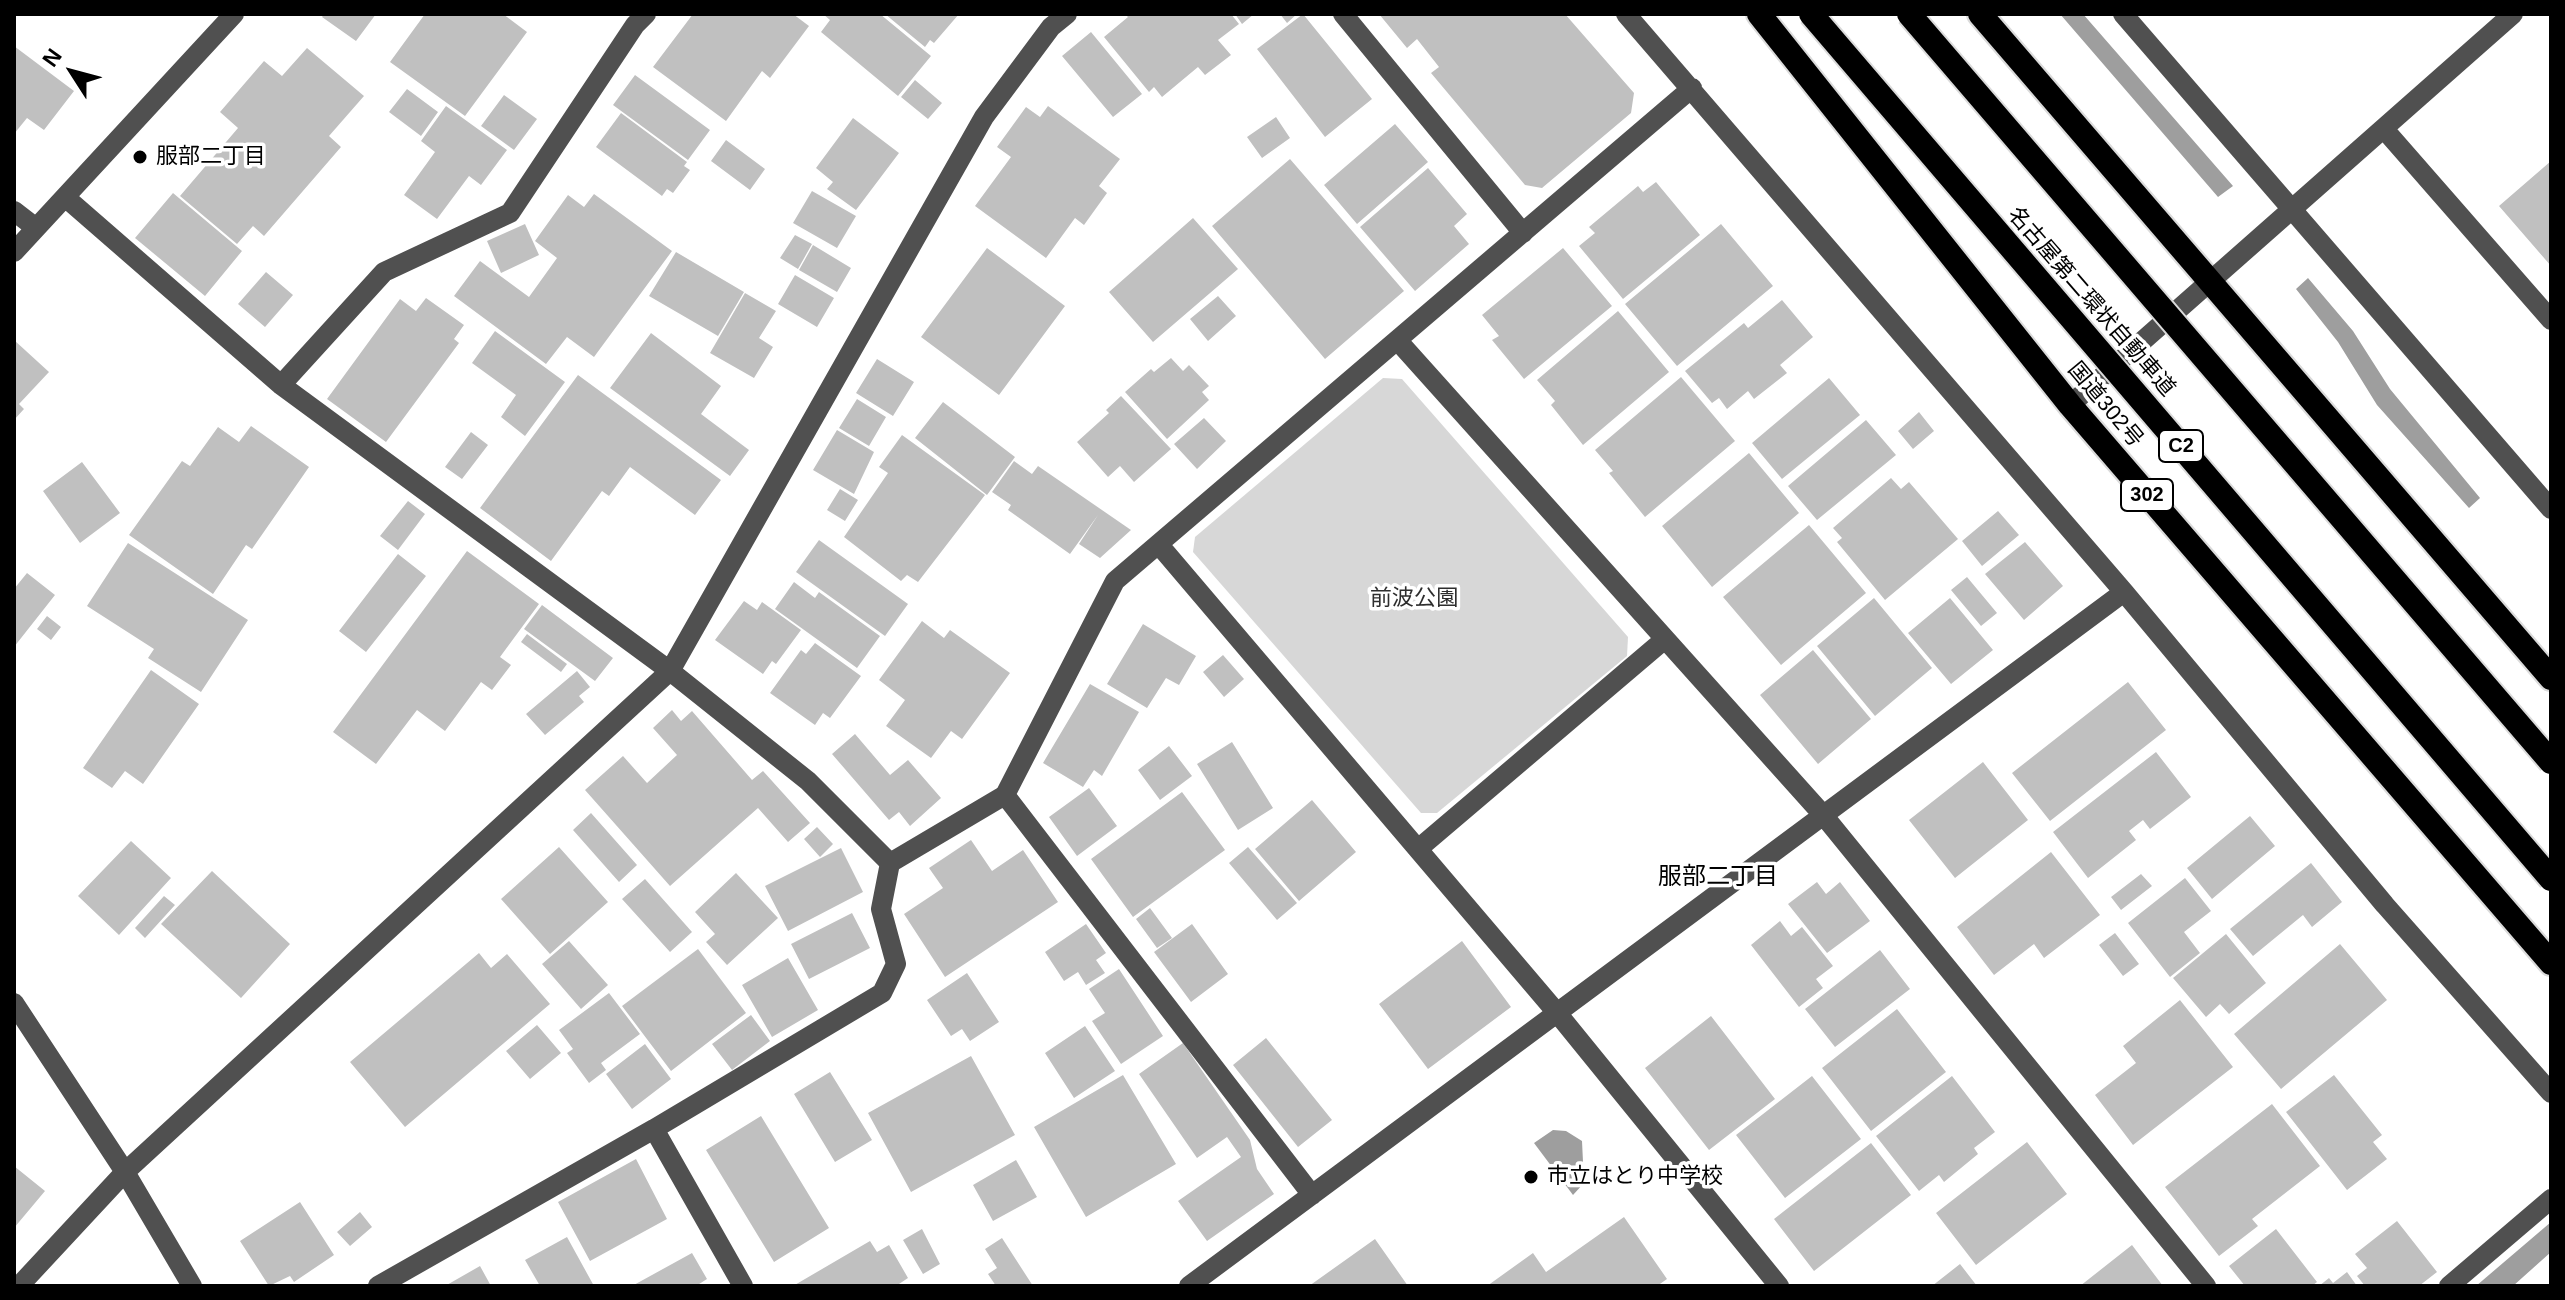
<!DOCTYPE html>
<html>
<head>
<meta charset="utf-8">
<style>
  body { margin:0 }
  #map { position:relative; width:2565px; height:1300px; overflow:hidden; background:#fff; font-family:Helvetica,sans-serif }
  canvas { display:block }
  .frame { position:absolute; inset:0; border:16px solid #000; pointer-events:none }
  .north { position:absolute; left:32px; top:32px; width:80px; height:80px; -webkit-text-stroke:6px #fff; paint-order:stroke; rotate:306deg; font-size:22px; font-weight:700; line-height:32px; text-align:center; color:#000 }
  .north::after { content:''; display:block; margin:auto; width:28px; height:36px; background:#000; clip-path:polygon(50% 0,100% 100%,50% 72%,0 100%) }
</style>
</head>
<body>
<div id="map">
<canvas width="2565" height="1300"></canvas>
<div class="frame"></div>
<div class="north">N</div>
</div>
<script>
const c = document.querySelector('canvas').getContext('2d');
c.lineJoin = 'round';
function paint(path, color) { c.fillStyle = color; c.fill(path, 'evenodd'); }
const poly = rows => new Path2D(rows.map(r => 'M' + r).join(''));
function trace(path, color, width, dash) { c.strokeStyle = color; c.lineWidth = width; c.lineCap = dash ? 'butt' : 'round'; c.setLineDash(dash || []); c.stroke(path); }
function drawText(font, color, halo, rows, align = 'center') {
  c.font = font + ' Helvetica,"Noto Sans JP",sans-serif'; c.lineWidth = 7; c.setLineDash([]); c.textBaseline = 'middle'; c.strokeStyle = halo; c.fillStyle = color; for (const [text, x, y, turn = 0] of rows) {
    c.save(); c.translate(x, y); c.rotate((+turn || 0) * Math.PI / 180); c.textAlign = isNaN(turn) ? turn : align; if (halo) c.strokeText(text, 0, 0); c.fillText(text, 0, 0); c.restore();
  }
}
const green = poly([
  [1383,378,1402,379,1628,637,1627,656,1437,813,1421,813,1193,552,1195,537]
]);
const water = poly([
  [2060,14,2083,14,2233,186,2218,197],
  [2308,278,2353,331,2390,389,2480,498,2469,508,2377,405,2338,342,2296,289],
  [1553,1130,1566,1131,1582,1141,1584,1183,1573,1195,1534,1143],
  [2551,1222,2551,1252,2513,1286,2476,1286]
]);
const building = poly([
  [324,14,376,14,356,41,322,17],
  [425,14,503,14,527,32,465,116,390,62],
  [693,14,793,14,809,26,770,78,762,71,726,121,653,67],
  [823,14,880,14,931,56,898,96,821,32,830,20],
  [885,14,959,14,934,43,930,40,925,47],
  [1125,14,1231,14,1239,24,1218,40,1231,55,1205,75,1198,67,1162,97,1154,87,1149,92,1104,37,1128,17],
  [1235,14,1254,14,1242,24],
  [1280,14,1297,14,1287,23],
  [1303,14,1372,99,1325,137,1257,49],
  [1379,14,1565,14,1634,93,1631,113,1542,188,1525,185,1431,73,1439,67,1417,39,1407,48],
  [1091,32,1142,94,1113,117,1062,56],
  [14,46,74,91,44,130,27,118,14,134],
  [307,48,364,96,329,136,341,147,264,236,253,226,237,244,180,196,238,128,220,112,264,61,282,76],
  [635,75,710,130,688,160,613,105],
  [915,80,942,103,928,119,901,97],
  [407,89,438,112,421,136,389,112],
  [504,95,537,119,514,150,481,126],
  [446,106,507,150,481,185,469,176,437,219,404,195,435,152,421,141],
  [1048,106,1120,159,1099,186,1107,193,1084,225,1075,218,1046,258,975,206,1011,157,997,147,1026,107,1040,117],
  [621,113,687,162,684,166,690,170,673,193,667,189,662,196,596,147],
  [1276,117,1290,138,1262,158,1247,137],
  [853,118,899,153,856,210,827,189,833,182,816,168],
  [1395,124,1428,162,1357,224,1324,185],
  [726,140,765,169,750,190,711,161],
  [1290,159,1404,291,1325,359,1212,226],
  [2551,161,2551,266,2499,206],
  [1428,168,1467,214,1454,226,1469,244,1415,291,1360,227],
  [1656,182,1700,235,1623,299,1579,246,1595,233,1589,227,1638,186,1643,192],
  [812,191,856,216,837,248,793,223],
  [173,193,242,251,205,296,135,238],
  [594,194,672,251,594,357,567,337,546,364,454,296,480,261,529,297,557,258,535,241,568,195,584,207],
  [1193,218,1238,269,1153,342,1109,292],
  [525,224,539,255,501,273,487,241],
  [1721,224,1773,286,1677,366,1625,304],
  [795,235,812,244,798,269,780,258],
  [813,245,851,268,837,292,799,270],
  [987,248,1065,306,999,395,921,337],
  [1563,248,1612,306,1524,379,1492,340,1499,336,1482,315],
  [676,252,744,292,718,336,649,296],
  [266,272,293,295,265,327,238,304],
  [795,275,834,298,817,327,778,304],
  [745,293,776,311,759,338,773,347,754,378,710,353],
  [1218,296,1236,316,1208,341,1190,319],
  [426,298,464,325,454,339,459,343,386,442,327,399,400,299,416,311],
  [1782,300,1813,337,1780,365,1787,373,1754,399,1748,391,1727,409,1719,398,1712,403,1685,371,1744,323,1748,328],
  [1618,311,1669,372,1583,445,1551,405,1555,401,1537,380],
  [495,331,565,382,525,436,501,417,516,395,472,363],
  [651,333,721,386,701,414,749,450,730,476,610,388],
  [14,340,49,372,19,404,24,409,14,420],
  [1171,358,1183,371,1189,365,1209,386,1202,392,1209,400,1167,439,1125,392,1151,369,1154,372],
  [877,359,914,382,893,416,856,393],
  [578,375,721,480,695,515,630,467,609,496,602,491,551,561,480,508],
  [1681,377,1735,441,1645,517,1609,473,1613,471,1595,450],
  [1829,378,1860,415,1782,479,1752,443],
  [1121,396,1171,449,1134,482,1120,466,1108,477,1077,442,1109,413,1106,410],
  [857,399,886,417,869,446,839,428],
  [943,402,1015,457,987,495,915,438],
  [1919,412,1934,431,1913,449,1898,431],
  [1204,418,1226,441,1197,469,1174,444],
  [1866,420,1896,455,1817,520,1788,486],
  [251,426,309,467,252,549,246,545,213,594,129,535,182,461,190,466,218,427,239,442],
  [837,430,874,452,854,494,813,470],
  [471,432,488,445,462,479,445,467],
  [902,435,985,495,918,582,907,575,901,581,844,537,888,473,879,467],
  [1749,453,1799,513,1712,587,1662,526],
  [1014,461,1032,474,1038,466,1131,530,1100,558,1079,544,1098,515,1070,554,1008,510,1011,505,992,492],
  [82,462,120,513,80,543,43,491],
  [1891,478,1901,489,1909,482,1958,539,1885,600,1837,542,1842,538,1833,528],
  [840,489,858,500,845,521,827,510],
  [408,501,425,514,398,550,380,536],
  [1998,511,2019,535,1982,566,1962,541],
  [1809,525,1866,593,1781,665,1723,597],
  [819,540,908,604,885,636,796,572],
  [2025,542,2063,586,2024,620,1985,574],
  [128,543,248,620,201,692,148,658,154,649,87,606],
  [467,551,539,604,500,657,511,665,492,690,481,682,445,731,417,710,376,764,333,732],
  [398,554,426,576,366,652,339,631],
  [27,573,55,595,14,647,14,589],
  [1967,577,1997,613,1981,626,1951,590],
  [794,582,815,598,819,592,880,636,857,668,775,609],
  [1874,598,1932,668,1875,716,1817,646],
  [1950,598,1993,650,1951,684,1908,633],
  [744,601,757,610,762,602,801,630,776,664,772,661,763,674,715,640],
  [542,605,613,658,595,681,524,629],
  [47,616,61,627,51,640,37,629],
  [922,621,944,638,950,630,1010,673,962,739,951,731,931,758,886,726,905,700,879,680],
  [1143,624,1196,656,1179,685,1166,678,1147,708,1107,684],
  [527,634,567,664,561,672,521,642],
  [815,643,861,676,830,718,823,713,815,725,770,693,801,650,806,654],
  [1813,650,1871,719,1818,764,1760,695],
  [1223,655,1244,679,1224,697,1203,672],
  [151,670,199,704,143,784,125,771,112,788,83,768],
  [577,671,590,687,579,696,584,702,545,735,526,714],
  [2128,682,2166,730,2050,821,2012,773],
  [1090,684,1139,712,1102,776,1094,770,1083,787,1043,763],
  [672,710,681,721,692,711,752,780,763,771,810,823,788,842,758,808,670,886,585,790,623,756,647,783,677,755,653,728],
  [855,734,890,775,908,760,941,798,910,826,899,812,889,820,832,754],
  [1232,742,1273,808,1238,830,1197,764],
  [1169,746,1192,776,1160,800,1138,770],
  [2156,752,2191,797,2150,829,2143,820,2129,831,2136,840,2088,878,2053,832],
  [1983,762,2028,820,1955,878,1909,820],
  [1089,788,1117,826,1077,856,1049,817],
  [1182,792,1225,850,1133,917,1091,859],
  [1312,800,1356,852,1299,901,1255,849],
  [591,813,637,865,619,882,573,830],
  [2250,816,2275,846,2212,899,2187,868],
  [817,827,833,844,820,857,804,839],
  [971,840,992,871,1023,850,1058,902,945,977,904,914,943,888,929,868],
  [131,841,171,878,119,935,78,896],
  [559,847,608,902,550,954,501,899],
  [1248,847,1297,903,1277,920,1229,863],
  [841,848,863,892,788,931,765,886],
  [2051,852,2100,915,2044,958,2034,944,1994,975,1957,927],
  [2311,863,2342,902,2312,927,2303,915,2253,956,2230,929],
  [212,871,290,944,241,998,161,924],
  [736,873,778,918,727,965,706,942,715,934,695,912],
  [2141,874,2152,886,2121,910,2111,897],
  [2185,878,2211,911,2184,932,2200,953,2170,977,2128,923],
  [645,879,692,932,670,952,622,899],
  [1817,882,1826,894,1840,882,1870,921,1827,953,1788,904],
  [164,896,175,905,145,938,135,928],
  [1150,908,1172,938,1157,948,1136,919],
  [852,913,870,948,809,979,791,944],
  [1780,921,1791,936,1802,927,1833,966,1816,979,1823,988,1799,1007,1751,945],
  [1086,924,1106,953,1096,960,1105,973,1086,985,1078,972,1064,981,1045,952],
  [1192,924,1228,974,1191,1002,1154,952],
  [2115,933,2139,964,2123,976,2099,945],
  [2226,934,2266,983,2229,1014,2220,1004,2206,1017,2173,978],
  [569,941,608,985,581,1009,542,964],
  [1462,941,1511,1007,1428,1069,1379,1004],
  [2340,944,2387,1000,2281,1089,2234,1034],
  [698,949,746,1013,671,1071,622,1006],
  [1880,950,1910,989,1835,1047,1805,1009],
  [479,953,491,968,507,954,550,1004,405,1127,350,1062],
  [788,958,818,1010,772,1037,742,985],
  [1119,969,1163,1036,1121,1064,1092,1021,1105,1013,1089,989],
  [967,973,999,1022,970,1041,962,1029,951,1036,927,1000],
  [609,993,640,1034,601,1063,606,1070,589,1083,567,1053,573,1049,559,1030],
  [2180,1000,2233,1067,2133,1145,2095,1095,2136,1063,2123,1046],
  [1897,1009,1946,1072,1871,1131,1822,1068],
  [751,1015,770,1041,732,1070,712,1044],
  [1711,1016,1775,1099,1709,1150,1645,1068],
  [537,1025,561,1053,530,1079,506,1051],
  [1085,1026,1115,1071,1074,1098,1045,1053],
  [1266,1038,1332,1120,1298,1147,1233,1065],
  [1183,1043,1250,1140,1257,1169,1274,1194,1207,1241,1178,1201,1241,1157,1227,1137,1197,1158,1139,1074],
  [645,1044,671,1079,632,1109,606,1074],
  [971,1056,1015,1135,911,1192,868,1113],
  [830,1072,872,1140,835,1162,794,1094],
  [1123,1075,1176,1164,1086,1217,1034,1127],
  [2334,1075,2382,1135,2373,1142,2387,1159,2347,1190,2286,1112],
  [1812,1076,1861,1139,1785,1198,1736,1135],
  [1952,1076,1995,1132,1974,1148,1978,1154,1944,1182,1939,1175,1919,1191,1876,1136],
  [2272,1104,2320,1166,2252,1219,2258,1226,2219,1256,2165,1187],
  [761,1116,829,1228,774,1262,706,1150],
  [2027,1142,2067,1194,1976,1265,1936,1213],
  [1871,1143,1911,1195,1814,1271,1774,1219],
  [636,1159,667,1219,590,1261,558,1202],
  [1016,1160,1037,1197,993,1221,973,1185],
  [14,1166,45,1191,14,1228],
  [300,1202,334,1255,294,1282,290,1276,269,1286,240,1241],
  [360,1212,372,1227,350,1246,337,1232],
  [1624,1217,1667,1279,1657,1286,1487,1286,1533,1253,1546,1272],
  [2397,1221,2437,1272,2419,1286,2365,1286,2357,1276,2367,1268,2355,1254],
  [922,1229,940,1264,923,1274,903,1240],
  [2276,1229,2317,1282,2312,1286,2245,1286,2229,1266],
  [567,1237,594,1286,540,1286,525,1260],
  [1002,1238,1022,1269,1033,1286,996,1286,988,1274,997,1268,985,1249],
  [1375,1239,1408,1286,1309,1286],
  [870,1241,877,1252,889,1245,908,1278,896,1286,793,1286],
  [2132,1245,2163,1286,2080,1286],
  [692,1253,707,1279,696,1286,632,1286],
  [1960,1264,1977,1286,1932,1286],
  [480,1266,491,1286,445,1286],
  [2347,1272,2357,1286,2319,1286,2329,1278,2333,1283]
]);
const minor = poly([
  [1343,14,1523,233],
  [1626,14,2124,592,2385,905,2551,1093],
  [2123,14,2551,509],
  [2384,129,2551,320],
  [65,197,281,385,670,671,808,781,890,863],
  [14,211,36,228],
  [14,252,234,14],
  [1398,341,1824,816,2206,1286],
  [281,385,384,272,510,213,635,25,646,14],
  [2070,405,2513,14],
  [1160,546,1558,1014,1779,1286],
  [1005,795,1312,1195],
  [1418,849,1665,639],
  [14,1003,125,1172,192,1286],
  [19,1286,125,1172,670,671,984,117,1051,27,1067,14],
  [378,1286,654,1129],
  [743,1286,654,1129,882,993,896,964,881,909,890,863,1005,795,1115,581,1692,88],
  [1189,1286,2124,592],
  [2449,1286,2551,1199]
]);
const highway = poly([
  [1759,14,2070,405,2551,963],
  [1980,14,2551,678]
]);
const highwayBridge = poly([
  [1811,14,2551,879],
  [1909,14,2551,762]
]);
const markers = [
  [140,157,8,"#000"],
  [1531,1177,8,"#000"]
];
const shields = [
  [2181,446,44],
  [2147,495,52]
];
const shieldNames = [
  ["C2",2181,446],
  ["302",2147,495]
];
const poiNames = [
  ["服部二丁目",156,157],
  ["市立はとり中学校",1547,1177]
];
const streetNames = [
  ["名古屋第二環状自動車道",2091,302,49],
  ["国道302号",2105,405,50]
];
const parkNames = [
  ["前波公園",1414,599]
];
const neighbourhoodNames = [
  ["服部二丁目",1718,877]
];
paint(green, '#d7d7d7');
paint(water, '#9e9e9e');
paint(building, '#c0c0c0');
trace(highway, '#dbdbdb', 28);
trace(minor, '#505050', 20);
trace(highway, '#000', 24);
trace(highwayBridge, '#dbdbdb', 28, []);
trace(highwayBridge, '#000', 24);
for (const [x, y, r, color] of markers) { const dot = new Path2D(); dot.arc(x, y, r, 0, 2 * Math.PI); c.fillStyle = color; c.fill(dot); trace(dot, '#fff', 3); }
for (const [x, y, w] of shields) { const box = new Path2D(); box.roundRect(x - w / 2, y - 16, w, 32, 6); c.fillStyle = '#fff'; c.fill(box); trace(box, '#000', 2); }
drawText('bold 20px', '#000', null, shieldNames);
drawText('22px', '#000', '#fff', poiNames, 'left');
drawText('22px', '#000', '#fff', streetNames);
drawText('22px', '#2e2e2e', '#fff', parkNames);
drawText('24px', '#000', '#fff', neighbourhoodNames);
</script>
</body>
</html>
